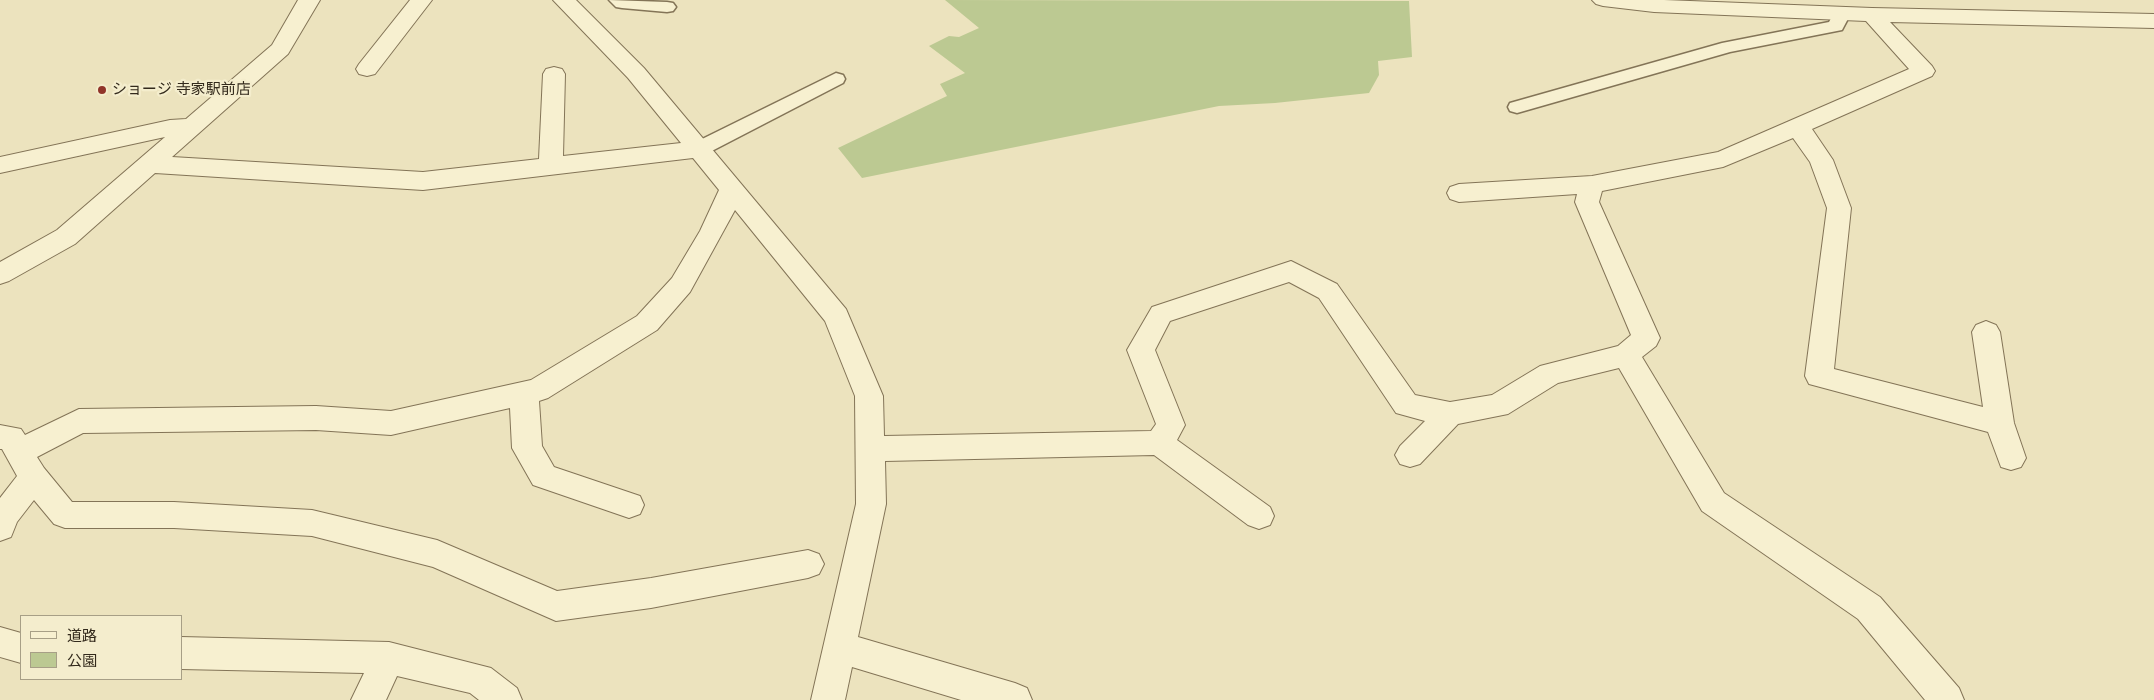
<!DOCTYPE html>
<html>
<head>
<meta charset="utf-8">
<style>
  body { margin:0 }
  #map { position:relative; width:2154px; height:700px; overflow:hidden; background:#ece3be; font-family:"Times New Roman","Noto Sans JP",serif }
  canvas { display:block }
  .legend { position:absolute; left:20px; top:615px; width:162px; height:65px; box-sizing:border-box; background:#f4edcd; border:1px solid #a79f86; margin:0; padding:6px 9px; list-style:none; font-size:15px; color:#332a1c }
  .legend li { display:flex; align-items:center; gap:10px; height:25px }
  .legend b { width:25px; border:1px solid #a79f86 }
</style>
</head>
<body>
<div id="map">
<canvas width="2154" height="700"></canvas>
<ul class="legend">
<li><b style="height:6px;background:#f7f0d0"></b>道路</li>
<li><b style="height:14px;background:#bcc992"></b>公園</li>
</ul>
</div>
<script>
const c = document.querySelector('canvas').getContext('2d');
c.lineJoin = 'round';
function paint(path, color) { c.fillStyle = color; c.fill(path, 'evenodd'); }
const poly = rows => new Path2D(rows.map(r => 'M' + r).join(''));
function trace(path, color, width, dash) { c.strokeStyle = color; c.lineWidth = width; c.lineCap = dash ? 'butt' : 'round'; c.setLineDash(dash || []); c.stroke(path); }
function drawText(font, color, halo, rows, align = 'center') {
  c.font = font + ' "Times New Roman","Noto Sans JP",serif'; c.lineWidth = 4.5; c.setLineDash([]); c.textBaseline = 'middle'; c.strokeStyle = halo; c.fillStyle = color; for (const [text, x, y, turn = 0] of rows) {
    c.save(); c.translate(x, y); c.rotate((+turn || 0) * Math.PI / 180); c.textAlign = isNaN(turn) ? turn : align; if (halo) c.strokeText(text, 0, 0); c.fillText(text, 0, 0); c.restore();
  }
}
const green = poly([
  [945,0,1409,1,1412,57,1378,61,1379,75,1369,93,1275,103,1219,106,862,178,838,148,947,96,940,84,965,73,929,46,949,36,959,37,979,28]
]);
const service = poly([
  [609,0,667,2,673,3,676,7,673,11,667,12,622,8,616,7,609,0],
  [1842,8,1848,9,1851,13,1842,30,1730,52,1517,113,1510,111,1508,107,1510,103,1722,43,1829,22,1836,9,1842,8],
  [836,73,843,75,845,79,843,83,706,154,699,156,692,154,689,149,692,144,836,73]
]);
const minor = poly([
  [298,0,320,0,288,54,172,157,423,172,539,159,543,74,546,69,554,67,562,69,565,74,563,156,681,143,628,78,553,0,576,0,644,68,846,309,883,396,884,436,1151,431,1156,424,1127,350,1152,307,1291,261,1337,284,1415,395,1450,402,1492,395,1540,366,1618,346,1631,335,1575,202,1577,194,1459,202,1450,199,1447,193,1450,187,1459,184,1592,176,1718,152,1909,69,1866,21,1654,12,1603,6,1596,4,1592,0,1664,0,1872,8,2154,14,2154,28,1890,22,1932,66,1935,71,1932,76,1812,129,1833,160,1851,208,1834,369,1983,407,1972,332,1976,325,1986,321,1996,325,2000,332,2014,423,2026,458,2021,467,2011,470,2001,467,1988,432,1809,384,1805,376,1827,208,1810,162,1793,138,1723,167,1602,191,1599,202,1660,338,1656,346,1642,357,1724,493,1880,597,1959,688,1964,700,1925,700,1858,619,1702,511,1619,368,1558,383,1508,414,1458,424,1420,464,1410,467,1400,464,1395,455,1400,446,1425,421,1396,413,1319,298,1289,282,1170,321,1155,350,1185,425,1177,440,1270,507,1274,516,1270,525,1259,529,1248,525,1154,455,885,461,886,504,858,637,1015,683,1027,688,1032,700,961,700,852,667,845,700,811,700,856,504,855,396,825,321,735,210,690,292,657,330,548,398,539,401,542,446,554,467,640,496,644,505,640,514,629,518,533,485,512,448,510,408,391,435,316,430,83,433,37,457,44,468,72,502,174,502,312,510,437,540,557,591,651,578,808,550,819,554,824,564,819,574,808,578,651,608,556,621,433,567,312,536,174,528,65,528,54,524,34,500,17,522,11,537,0,541,0,498,17,476,2,449,0,449,0,425,21,429,25,435,79,409,316,406,391,411,531,380,637,316,672,278,700,231,719,190,693,158,423,190,155,173,75,244,9,281,0,284,0,262,57,230,165,137,0,173,0,157,170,120,186,119,272,45,298,0],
  [410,0,432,0,375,74,367,76,359,74,356,69,359,64,410,0],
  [0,627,21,633,21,663,0,657,0,627],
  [181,637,389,642,491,668,517,688,522,700,479,700,470,693,397,676,386,700,351,700,364,673,181,669,181,637]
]);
const markers = [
  [102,90,5,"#903429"]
];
const poiNames = [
  ["ショージ 寺家駅前店",112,90]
];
paint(green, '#bcc992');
trace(service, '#837457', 3);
trace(minor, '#837457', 2);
paint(service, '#f7f0d0');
paint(minor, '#f7f0d0');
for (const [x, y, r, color] of markers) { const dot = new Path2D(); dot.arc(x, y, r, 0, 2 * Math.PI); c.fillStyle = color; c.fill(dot); trace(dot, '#f4edcd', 2); }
drawText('15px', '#332a1c', '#f4edcd', poiNames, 'left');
</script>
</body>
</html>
